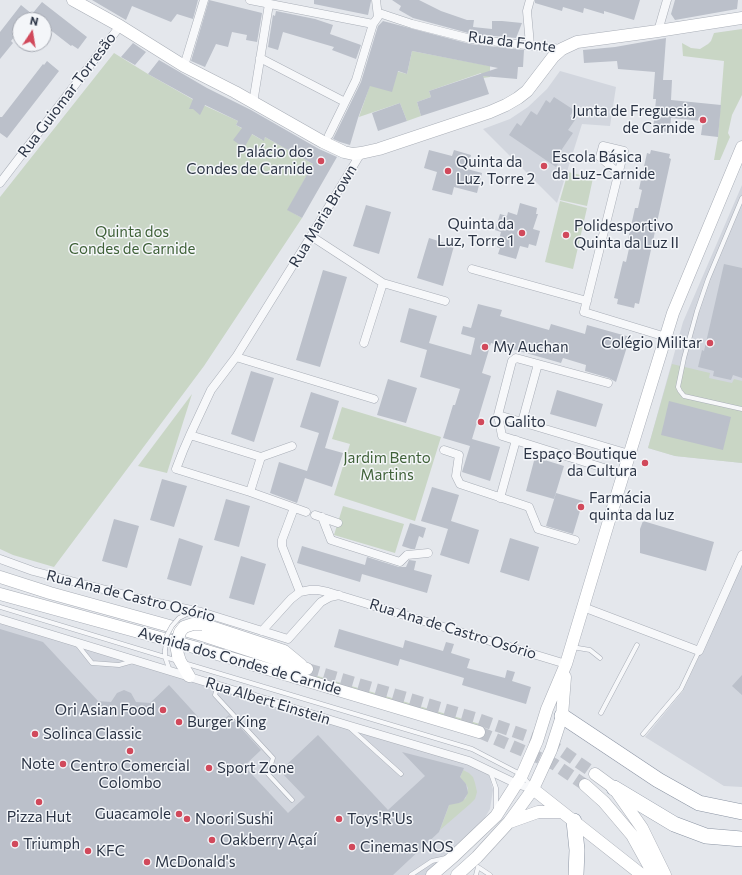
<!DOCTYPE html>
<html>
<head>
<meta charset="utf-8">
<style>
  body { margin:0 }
  #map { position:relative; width:742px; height:875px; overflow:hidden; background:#e4e7ec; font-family:Commissioner,sans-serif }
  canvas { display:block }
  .north { position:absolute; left:12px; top:12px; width:40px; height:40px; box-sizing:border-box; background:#f4f6f9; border:1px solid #a4a8b1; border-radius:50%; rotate:12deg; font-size:11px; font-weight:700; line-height:16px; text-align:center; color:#2b3445 }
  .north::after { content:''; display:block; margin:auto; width:14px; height:18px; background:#d1495b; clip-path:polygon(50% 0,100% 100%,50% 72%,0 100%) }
</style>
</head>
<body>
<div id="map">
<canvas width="742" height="875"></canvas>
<div class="north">N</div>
</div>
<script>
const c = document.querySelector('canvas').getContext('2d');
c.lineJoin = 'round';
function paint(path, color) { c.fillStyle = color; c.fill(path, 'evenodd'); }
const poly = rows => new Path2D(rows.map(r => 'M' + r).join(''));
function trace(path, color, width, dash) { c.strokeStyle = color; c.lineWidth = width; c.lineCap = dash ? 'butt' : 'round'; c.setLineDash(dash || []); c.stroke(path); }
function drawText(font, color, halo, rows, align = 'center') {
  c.font = font + ' Commissioner,sans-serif'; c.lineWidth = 3; c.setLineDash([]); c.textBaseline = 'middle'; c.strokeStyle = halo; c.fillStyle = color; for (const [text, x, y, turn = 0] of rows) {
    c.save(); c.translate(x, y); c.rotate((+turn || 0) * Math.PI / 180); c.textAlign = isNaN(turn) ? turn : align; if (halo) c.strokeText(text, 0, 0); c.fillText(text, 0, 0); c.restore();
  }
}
const built = poly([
  [560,71,616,87,610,126,582,124,557,203,483,129,510,119,528,107,547,89],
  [742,185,742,463,675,456,648,448,683,322],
  [742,565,742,787,724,786,645,737,683,691],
  [0,621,469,762,489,774,493,790,490,809,483,821,426,875,0,875]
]);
const green = poly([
  [742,29,742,95,732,115,728,133,730,137,720,160,714,160,718,137,724,61,683,56,682,43,691,48,700,49,708,44,711,41,714,33],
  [412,51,490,66,490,77,483,78,481,73,429,91,431,97,417,102,421,116,407,121,400,103,359,117,370,85,385,68,407,74],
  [114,53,148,74,199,103,238,121,236,125,262,140,264,140,265,137,313,164,288,210,302,218,204,366,54,567,13,555,0,549,0,197],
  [568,172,593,178,587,206,560,200],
  [560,201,587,208,573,269,545,262],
  [672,364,710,373,709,378,732,383,734,379,742,381,742,463,675,456,648,448],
  [192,394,167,473,138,466],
  [342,407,441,437,415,521,334,495,350,444,332,439],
  [343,506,404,524,395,553,334,535],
  [304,672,480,724,477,733,301,680],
  [463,770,469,773,473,777,475,783,477,792,475,799,470,804,440,830,450,803,459,803,466,798,468,788,466,784,460,778]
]);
const building = poly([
  [92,0,198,0,193,19,177,14,171,22,132,6,126,20],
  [209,0,262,13,257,42,246,40,247,35,232,32,228,47,216,44,205,67,191,61],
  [314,0,371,0,371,1,368,15,314,4],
  [392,0,419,0,441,11,467,20,474,20,473,27,492,29,492,21,502,21,522,23,516,38,472,34,413,18,399,10,401,6],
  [535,0,640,0,634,20,604,11,604,14,584,8,583,13,563,7,562,11,535,3],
  [675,0,738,0,737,9,675,20,671,14],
  [42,2,87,37,78,49,72,45,71,46,44,25,44,20,38,20,32,15,28,20,20,20,20,30,11,41,13,43,0,59,0,32,21,5,32,14],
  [276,11,315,19,333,25,330,34,361,45,356,59,332,50,334,47,283,32,278,50,268,47,273,15,275,16],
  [383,21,470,44,524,50,523,67,518,67,517,79,483,76,489,94,421,116,417,102,431,97,429,91,498,68,412,51,407,74,398,71,392,92,370,86,358,118,350,145,340,142,333,139,361,82,378,26],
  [666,38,663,80,672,80,671,100,721,105,718,137,701,135,703,121,671,118,670,132,653,131,656,99,653,99,655,72,618,69,617,61,584,63,583,50,615,47],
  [133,43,146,52,135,65,121,57],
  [159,60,207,88,251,110,319,149,337,157,302,218,287,210,313,164,265,137,264,141,252,134,244,148,233,140,242,128,236,125,238,121,205,105,200,115,193,109,189,109,193,99,148,74],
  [47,61,59,71,7,138,0,133,0,117,2,117,43,64,44,65],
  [554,97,574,110,570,116,575,120,568,130,573,133,560,152,564,155,556,167,509,135,517,123,521,126,531,111,537,115,546,100,550,103],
  [400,103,407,121,378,131,372,113],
  [429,150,452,156,454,150,471,155,467,169,482,173,477,193,454,187,452,195,432,190,437,172,424,168],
  [651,150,670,154,669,158,671,159,639,304,635,303,634,308,617,304,618,299,614,298,623,261,626,262,630,244,627,244,635,208,638,208,642,190,639,189,647,153,650,154],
  [520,203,537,208,536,214,538,214,533,229,540,231,536,246,529,244,528,248,520,246,516,259,498,254,500,248,497,247,501,232,495,230,500,214,507,216,508,212,517,215],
  [366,205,391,212,379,254,353,246],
  [429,238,454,246,443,286,417,278],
  [724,264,742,268,742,378,733,375,731,380,713,376,714,371,698,367,702,350,704,351],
  [323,270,347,277,320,367,296,360],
  [478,304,502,310,500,316,549,330,551,324,585,334,587,325,630,337,616,382,609,378,585,371,586,365,563,358,561,363,491,343,482,373,491,376,472,439,500,447,490,481,462,472,470,446,443,438,453,405,455,405,460,389,420,377,427,350,400,342,409,308,437,316,429,343,471,355,475,338,461,334,463,326,471,328],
  [251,371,274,378,254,442,231,434],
  [388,379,417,388,406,423,377,415],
  [557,390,603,404,596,427,550,414],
  [311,392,339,401,325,448,343,453,332,487,305,478,297,503,270,493,279,462,307,471,319,433,300,427],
  [669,401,731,417,723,450,661,435],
  [535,457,564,466,554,499,526,491],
  [162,479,187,486,174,527,150,520],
  [432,487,459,495,451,521,479,530,469,564,440,555,448,529,421,521],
  [556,493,583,501,573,534,546,526],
  [226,499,250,506,239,547,214,540],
  [114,519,139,526,127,568,102,561],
  [643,521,714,542,706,571,640,553,640,529],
  [410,523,426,528,423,538,419,536,415,549,411,549,402,546],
  [179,538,203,546,191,586,167,579],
  [510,538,539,547,529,581,500,572],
  [302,546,365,565,367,557,399,567,406,567,409,560,416,561,414,570,432,575,427,593,362,574,360,582,297,563],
  [241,556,266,564,254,605,229,598],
  [0,629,43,642,98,701,111,702,117,693,124,690,131,693,136,702,150,703,169,685,211,731,229,715,261,750,244,766,288,813,305,797,280,771,318,735,388,810,425,776,402,752,464,768,460,777,466,784,468,793,463,801,459,803,449,805,439,832,393,875,0,875],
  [339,629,403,648,405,640,443,651,446,642,454,644,451,653,470,659,467,668,505,678,507,670,515,672,512,681,531,687,526,704,462,685,464,678,400,659,398,666,334,647],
  [742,675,742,695,732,686]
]);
const secondaryTunnel = poly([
  [307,669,478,719,544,742,562,751,595,774],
  [479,732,554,764,585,785]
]);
const lane = poly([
  [742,198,708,279,697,311,684,358,678,387,680,391,684,396,742,409],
  [0,607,178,661],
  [77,644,92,663,119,665,133,661],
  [572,647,590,650,600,658],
  [165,650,165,657,170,671],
  [184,663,472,749,522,775,531,786],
  [218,685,215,695,273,758,268,774,292,800],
  [601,713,637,645],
  [350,728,401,774],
  [643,734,681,689,699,651],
  [490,771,496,788,496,809],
  [478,867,490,875],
  [411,875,432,861,446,858],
  [476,875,478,867]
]);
const street = poly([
  [250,0,373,24],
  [379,13,412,24,471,39,562,49],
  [658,31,667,0],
  [530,45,527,11,530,0],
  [260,58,345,102],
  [184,66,204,0],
  [253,103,269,4],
  [329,135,356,80,373,24,378,17,376,0],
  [618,173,600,157,603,146,624,151,584,312,666,337],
  [0,183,120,26],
  [311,236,383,283,364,343],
  [472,269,587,301],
  [383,283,445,301],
  [236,357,374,399],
  [608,383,516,358,512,361,498,415,502,436,623,474],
  [498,415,629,454],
  [522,422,538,364],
  [190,435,261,457,250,492,176,469,183,451,190,435,211,390,236,357,311,236,361,153],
  [444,450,459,455,456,476,460,484,529,507,538,529,575,540],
  [261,457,292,446],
  [250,492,306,512],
  [500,498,516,440],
  [294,508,282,540,282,546,300,592],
  [315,515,338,523],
  [322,517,331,540,400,562,407,555,428,553],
  [0,559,33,571,71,581,153,602,201,612,288,639,321,602,330,597,339,595],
  [583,607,699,651,742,555],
  [0,619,347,725,469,761,517,784,533,789],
  [262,631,291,599,300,592,310,590,318,590,328,592,566,664]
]);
const secondary = poly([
  [73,0,120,26,184,66,235,92,323,142,344,152,353,154,361,153,379,149,490,112,506,105,518,98,527,91,553,57,562,49,577,42,658,31,742,18],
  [0,577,50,593,202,635,307,669],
  [0,594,197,648,479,732],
  [202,624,284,651,301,665],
  [178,655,180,661,189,676],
  [595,774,614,788,642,828,665,875],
  [585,785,604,802,632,835,654,875],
  [533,789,642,875],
  [510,822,538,812,562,812],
  [432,875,454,856,496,816,522,775,537,741,547,709,566,664,611,514,673,313,742,147],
  [457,875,477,857,509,822,533,789,551,750,562,716,565,677]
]);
const highway = poly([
  [562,716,658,780,699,803,742,812],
  [614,788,674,824,706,836,742,839],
  [574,821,577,850,576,875]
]);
const laneBridge = poly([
  [165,650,167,635,172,626,179,618,189,613]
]);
const secondaryBridge = poly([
  [178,655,176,645,180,632,184,627,193,624,202,624]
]);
const markers = [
  [703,120,4,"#d1495b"],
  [321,161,4,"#d1495b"],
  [544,166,4,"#d1495b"],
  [448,171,4,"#d1495b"],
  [522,233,4,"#d1495b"],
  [566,235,4,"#d1495b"],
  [710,343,4,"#d1495b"],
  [485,347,4,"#d1495b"],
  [481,422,4,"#d1495b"],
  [645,463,4,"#d1495b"],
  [581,507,4,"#d1495b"],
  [163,710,4,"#d1495b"],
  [179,722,4,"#d1495b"],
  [35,734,4,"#d1495b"],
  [130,751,4,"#d1495b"],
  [63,764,4,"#d1495b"],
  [209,768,4,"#d1495b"],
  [39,802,4,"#d1495b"],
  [179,814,4,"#d1495b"],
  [187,819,4,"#d1495b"],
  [339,819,4,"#d1495b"],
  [212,840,4,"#d1495b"],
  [15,844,4,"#d1495b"],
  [352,847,4,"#d1495b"],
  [88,851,4,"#d1495b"],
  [147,862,4,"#d1495b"]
];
const streetNames = [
  ["Rua da Fonte",512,42,7],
  ["Rua Guiomar Torresão",67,95,-53],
  ["Rua Maria Brown",323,216,-59],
  ["Rua Ana de Castro Osório",131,596,14],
  ["Rua Ana de Castro Osório",453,629,17],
  ["Avenida dos Condes de Carnide",240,661,16],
  ["Rua Albert Einstein",268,701,17]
];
const poiNames = [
  ["Junta de Freguesia",695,111,"right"],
  ["de Carnide",695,128,"right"],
  ["Palácio dos",313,152,"right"],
  ["Condes de Carnide",313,169,"right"],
  ["Escola Básica",552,157],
  ["da Luz-Carnide",552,174],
  ["Quinta da",456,162],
  ["Luz, Torre 2",456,179],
  ["Quinta da",514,224,"right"],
  ["Luz, Torre 1",514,241,"right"],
  ["Polidesportivo",574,226],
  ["Quinta da Luz II",574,243],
  ["Colégio Militar",702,343,"right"],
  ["My Auchan",493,347],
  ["O Galito",489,422],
  ["Espaço Boutique",637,454,"right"],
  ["da Cultura",637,471,"right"],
  ["Farmácia",589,498],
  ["quinta da luz",589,515],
  ["Ori Asian Food",155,710,"right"],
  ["Burger King",187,722],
  ["Solinca Classic",43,734],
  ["Note",55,764,"right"],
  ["Centro Comercial",130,766,"center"],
  ["Colombo",130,783,"center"],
  ["Sport Zone",217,768],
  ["Guacamole",171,814,"right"],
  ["Pizza Hut",39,817,"center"],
  ["Noori Sushi",195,819],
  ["Toys'R'Us",347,819],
  ["Oakberry Açaí",220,840],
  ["Triumph",23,844],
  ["Cinemas NOS",360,847],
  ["KFC",96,851],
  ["McDonald's",155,862]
];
const parkNames = [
  ["Quinta dos",132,232],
  ["Condes de Carnide",132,249],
  ["Jardim Bento",387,458],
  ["Martins",387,475]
];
paint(built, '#d2d6de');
paint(green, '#c9d6c5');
paint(building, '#bbc0ca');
trace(secondaryTunnel, '#bfc3cb', 12, [12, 6]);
trace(lane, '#a9aeb7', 5);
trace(street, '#a9aeb7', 9);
trace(secondary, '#a9aeb7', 13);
trace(highway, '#8b94a3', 16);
trace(lane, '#f7f8fa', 4);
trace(street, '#f7f8fa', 8);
trace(secondary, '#fff', 12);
trace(highway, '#fff', 15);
trace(laneBridge, '#a9aeb7', 5, []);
trace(secondaryBridge, '#a9aeb7', 13, []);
trace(laneBridge, '#f7f8fa', 4);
trace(secondaryBridge, '#fff', 12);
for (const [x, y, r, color] of markers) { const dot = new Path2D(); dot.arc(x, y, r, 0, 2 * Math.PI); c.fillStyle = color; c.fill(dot); trace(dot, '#f4f6f9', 1.5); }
drawText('15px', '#2b3445', '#f4f6f9', streetNames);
drawText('15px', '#2b3445', '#f4f6f9', poiNames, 'left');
drawText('15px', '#3f6138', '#f4f6f9', parkNames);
</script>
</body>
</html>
